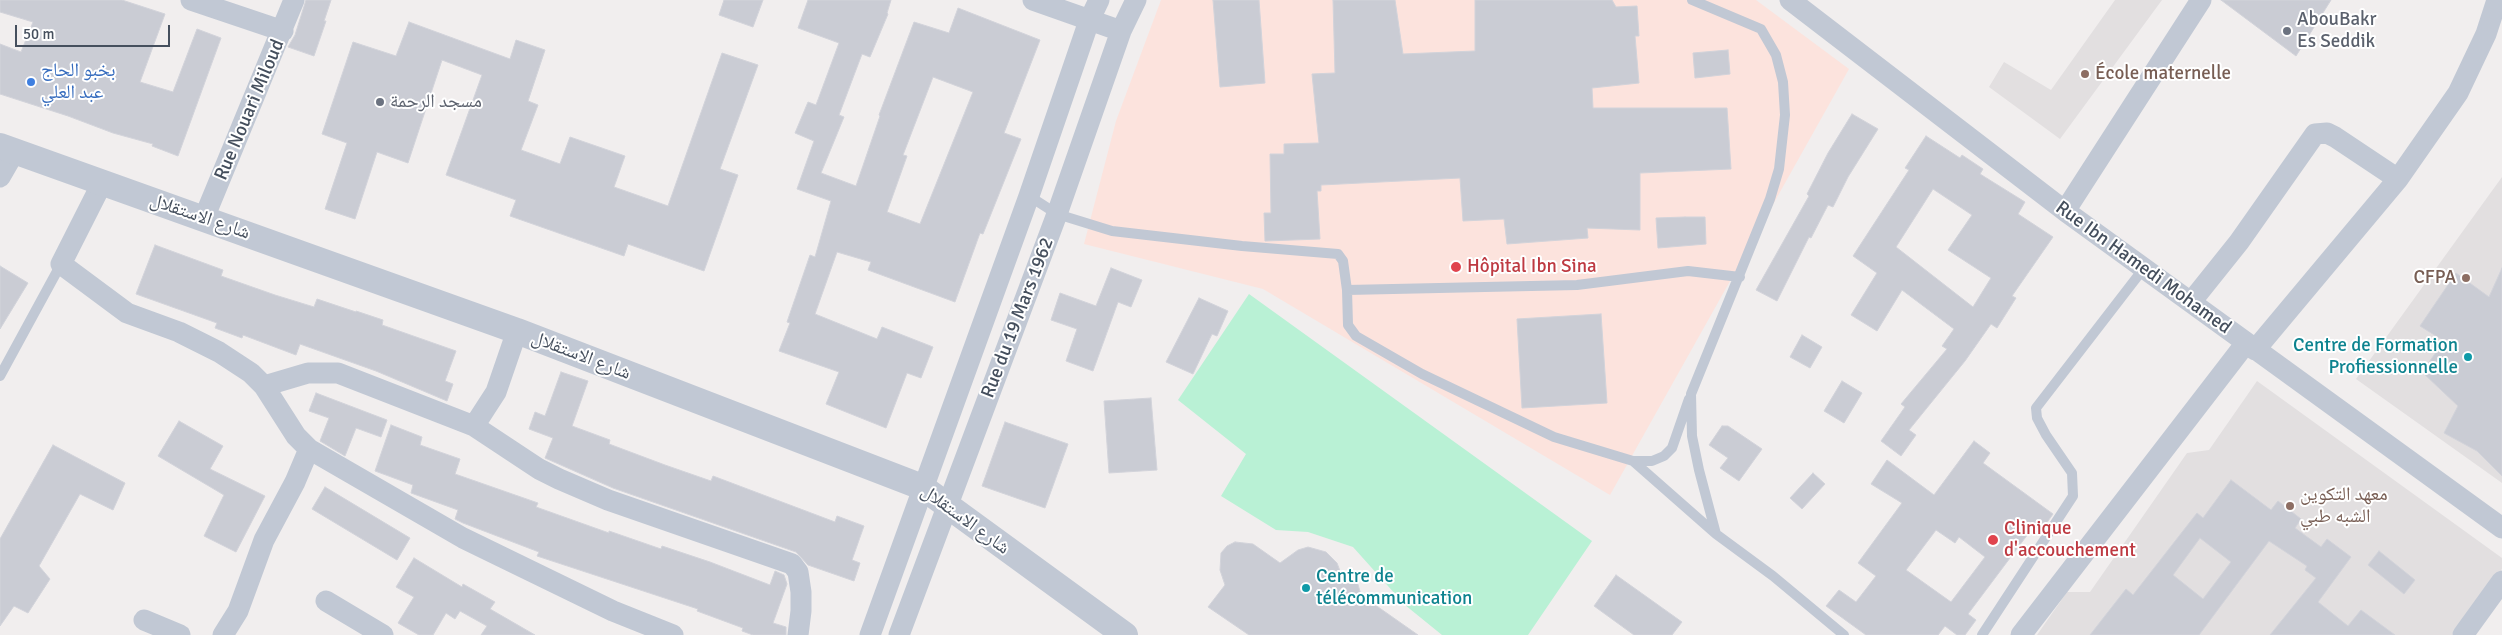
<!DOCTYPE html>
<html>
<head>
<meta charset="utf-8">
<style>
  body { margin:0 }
  #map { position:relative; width:2502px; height:635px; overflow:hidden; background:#f1eeee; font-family:Signika,sans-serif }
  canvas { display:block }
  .scale { position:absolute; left:15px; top:25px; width:155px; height:22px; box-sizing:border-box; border:2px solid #454f5d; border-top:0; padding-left:6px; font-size:15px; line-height:18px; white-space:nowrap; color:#454f5d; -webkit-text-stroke:4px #fff; paint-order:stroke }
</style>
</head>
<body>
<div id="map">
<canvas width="2502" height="635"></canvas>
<div class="scale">50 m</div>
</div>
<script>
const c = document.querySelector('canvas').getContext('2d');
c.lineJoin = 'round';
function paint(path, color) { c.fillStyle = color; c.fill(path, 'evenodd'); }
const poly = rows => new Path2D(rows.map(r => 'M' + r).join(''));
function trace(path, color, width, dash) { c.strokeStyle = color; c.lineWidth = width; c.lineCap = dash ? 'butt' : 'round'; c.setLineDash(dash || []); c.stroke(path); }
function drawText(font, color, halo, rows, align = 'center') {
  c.font = font + ' Signika,"Noto Naskh Arabic",sans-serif'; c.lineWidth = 4; c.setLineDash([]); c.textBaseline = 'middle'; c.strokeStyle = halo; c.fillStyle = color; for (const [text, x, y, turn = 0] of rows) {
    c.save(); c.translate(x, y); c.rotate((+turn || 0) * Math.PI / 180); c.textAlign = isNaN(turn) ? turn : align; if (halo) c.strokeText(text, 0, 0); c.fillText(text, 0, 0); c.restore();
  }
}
const education = poly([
  [2115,0,2162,0,2060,139,1989,87,2004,62,2051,90],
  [2502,177,2502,483,2356,379],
  [2257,381,2502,558,2502,569,2452,635,2037,635,2067,592,2090,592,2187,453,2209,450]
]);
const medical = poly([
  [1161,0,1756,0,1849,69,1610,495,1263,289,1084,244,1116,121]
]);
const green = poly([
  [1249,294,1592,541,1528,635,1442,635,1405,605,1353,547,1308,532,1276,530,1221,496,1246,454,1178,400]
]);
const building = poly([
  [0,0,122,0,165,14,140,82,173,92,197,29,221,38,178,156,152,146,153,144,113,133,68,116,0,94,0,44,21,52,33,22,0,12,0,0],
  [306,0,331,0,324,21,326,21,314,56,288,47,295,35,306,0],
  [724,0,763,0,753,27,719,15,724,0],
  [808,0,891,0,887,13,888,14,870,57,862,54,839,115,844,117,821,173,856,186,880,116,879,115,914,22,949,33,958,8,1040,40,1004,133,1021,139,983,234,980,233,955,302,868,270,871,262,837,252,815,314,877,339,882,327,933,347,921,378,907,373,886,428,826,404,839,372,779,351,790,323,787,322,810,255,815,257,831,201,797,189,814,141,795,133,808,102,816,105,839,43,798,28,808,0],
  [933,77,973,92,920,224,887,212,907,156,903,155,933,77],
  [1213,0,1259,0,1265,83,1220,87,1213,0],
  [1333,0,1395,0,1403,54,1475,51,1475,0,1612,0,1616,7,1637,6,1639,36,1635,36,1639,83,1592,88,1593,108,1727,108,1731,169,1640,173,1640,230,1587,228,1588,238,1507,244,1504,219,1463,221,1460,178,1321,185,1321,191,1317,191,1320,239,1265,241,1264,213,1271,213,1270,154,1284,154,1284,144,1319,143,1312,74,1335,73,1333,0],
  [2221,0,2331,0,2296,56,2221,0],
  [409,22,510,59,516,40,545,50,528,101,538,105,521,150,560,164,570,137,625,156,614,187,668,206,722,53,758,65,720,169,738,175,704,271,628,244,624,256,510,216,516,200,446,175,482,75,442,60,408,163,377,152,355,219,325,209,347,143,322,134,353,42,396,56,409,22],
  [1728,50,1730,74,1695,78,1693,53,1728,50],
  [1852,114,1878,129,1848,177,1833,207,1828,205,1811,238,1809,237,1777,301,1756,290,1809,196,1807,194,1828,153,1852,114],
  [1926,136,1960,158,1962,155,1983,169,1980,174,2025,202,2018,214,2053,237,2012,296,2016,298,1997,328,1991,324,1965,361,1909,430,1916,435,1901,456,1881,441,1905,407,1901,404,1947,349,1942,346,1954,329,1902,290,1877,331,1851,315,1877,273,1853,256,1909,170,1905,168,1926,136],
  [1933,189,1972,215,1948,250,1991,278,1973,307,1896,247,1933,189],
  [1685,217,1705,217,1706,244,1658,248,1656,218,1685,217],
  [155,245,223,270,221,276,275,295,314,307,317,299,356,312,356,311,383,320,382,325,456,351,445,381,453,384,447,401,376,371,300,344,296,355,243,335,242,338,215,328,217,323,136,294,155,245],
  [0,266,28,283,0,329,0,266],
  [1111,268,1142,280,1131,307,1118,302,1093,371,1066,361,1077,329,1051,320,1060,293,1096,306,1111,268],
  [2502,268,2502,476,2477,451,2444,433,2458,406,2422,372,2444,341,2420,326,2456,273,2489,297,2502,268],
  [1199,298,1228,311,1217,336,1212,334,1193,374,1166,362,1199,298],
  [1601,314,1607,403,1522,408,1517,319,1601,314],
  [1802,335,1822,347,1810,368,1790,357,1802,335],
  [561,372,588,381,572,426,610,440,609,444,665,465,711,481,713,476,835,522,837,516,864,526,852,560,860,563,854,581,808,565,796,552,613,488,545,458,553,438,529,429,535,412,545,416,561,372],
  [1842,381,1862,393,1844,423,1824,411,1842,381],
  [316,393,387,420,381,437,356,428,345,456,320,441,329,418,309,411,316,393],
  [1151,398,1157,470,1109,473,1104,401,1151,398],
  [179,421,223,446,210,469,265,496,236,552,204,536,224,495,158,456,179,421],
  [1005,422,1068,444,1045,508,982,486,1005,422],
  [391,425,422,437,420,445,460,459,455,474,538,503,536,507,609,533,609,531,661,549,662,546,710,562,770,585,775,571,784,575,787,584,773,623,786,627,786,635,753,635,742,631,743,628,697,611,698,609,537,556,539,552,463,523,455,519,458,510,411,493,413,485,375,471,391,425],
  [1722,426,1728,426,1762,449,1739,481,1720,468,1728,458,1709,445,1722,426],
  [1974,441,1990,453,1983,463,2053,514,2041,531,2034,526,1968,614,1976,620,1965,635,1957,635,1945,626,1938,635,1866,635,1826,606,1839,590,1856,602,1876,576,1858,563,1902,503,1871,484,1887,460,1934,495,1974,441],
  [1936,530,1955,543,1959,537,1985,557,1951,602,1906,570,1936,530],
  [53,445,125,483,113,510,80,494,39,566,50,579,28,613,14,606,0,626,0,539,53,445],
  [1813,473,1825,484,1802,509,1790,498,1813,473],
  [2231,480,2271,510,2278,501,2301,519,2295,528,2321,547,2327,539,2351,557,2318,602,2348,626,2361,610,2395,635,2270,635,2316,578,2305,570,2307,566,2269,541,2199,635,2090,635,2126,589,2133,595,2197,513,2203,518,2231,480],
  [2200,538,2231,562,2203,599,2173,575,2200,538],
  [325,487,410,538,397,560,312,509,325,487],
  [1235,542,1253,544,1280,563,1298,550,1308,547,1326,552,1337,563,1345,584,1357,581,1361,595,1418,635,1249,635,1208,607,1225,585,1220,570,1221,553,1227,546,1235,542],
  [2379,551,2415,580,2404,594,2368,565,2379,551],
  [414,558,462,587,463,584,495,602,490,609,535,635,481,635,487,626,460,611,455,619,446,613,433,635,419,635,398,623,414,597,396,587,414,558],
  [1616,575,1682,622,1672,635,1634,635,1594,606,1616,575]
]);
const service = poly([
  [1692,0,1761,29,1776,55,1783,82,1785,115,1779,169,1770,199,1691,394,1692,436,1699,470,1716,534,1773,576,1844,635],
  [1029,196,1057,214,1112,231,1242,246,1338,254,1343,261,1347,290,1348,325,1356,336,1422,374,1554,437,1633,461,1716,534],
  [1347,290,1577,285,1688,271,1740,277],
  [0,376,61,264],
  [1633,461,1652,461,1664,456,1672,448,1689,399],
  [1982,635,2073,496,2072,473,2046,435,2037,418,2036,408,2144,268]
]);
const minor = poly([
  [191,0,283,31],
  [1033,0,1121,31],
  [1790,0,2065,211,2502,528],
  [0,177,15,151],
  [102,183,61,264,127,313,179,332,219,352,251,373,264,386,296,436,309,449,463,538,613,611,673,635],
  [2065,211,2201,0],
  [204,218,294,0],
  [2191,302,2239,242,2315,134,2327,133,2335,137,2398,179],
  [2255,350,2398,179,2458,93,2486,34,2497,0],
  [264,386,308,373,338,373,474,426,496,392,517,331],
  [474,426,539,469,559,479,608,500,792,564,798,572,801,592,801,611,798,635],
  [326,601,383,635],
  [144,620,180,635],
  [223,635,238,611,264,540,295,482,309,449],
  [870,635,1029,196,1089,21,1099,0],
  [899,635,1057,214,1121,31,1136,0],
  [2021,635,2246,343],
  [2463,635,2502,581]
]);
const tertiary = poly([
  [0,146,517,331,922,487,1125,635]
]);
const markers = [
  [2287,31,5,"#6b7280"],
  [2085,74,5,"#8d6e63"],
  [31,82,5,"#3f7fe0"],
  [380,102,5,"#6b7280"],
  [1456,267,6,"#e0444e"],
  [2466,278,5,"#8d6e63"],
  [2468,357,5,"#0f9aa8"],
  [2290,506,5,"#8d6e63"],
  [1993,540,6,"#e0444e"],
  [1306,588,5,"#0f9aa8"]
];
const worshipNames = [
  ["AbouBakr",2297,20],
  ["Es Seddik",2297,42],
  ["مسجد الرحمة",390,102]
];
const shopNames = [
  ["بخبو الحاج",41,71],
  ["عبد العلي",41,93]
];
const educationNames = [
  ["École maternelle",2095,74],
  ["CFPA",2456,278,"right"],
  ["معهد التكوين",2300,495],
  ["الشبه طبي",2300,517]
];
const streetNames = [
  ["Rue Nouari Miloud",250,110,-67],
  ["شارع الاستقلال",200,217,19],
  ["Rue Ibn Hamedi Mohamed",2143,268,36],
  ["Rue du 19 Mars 1962",1018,318,-69],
  ["شارع الاستقلال",581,356,21],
  ["شارع الاستقلال",965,520,36]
];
const healthNames = [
  ["Hôpital Ibn Sina",1467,267],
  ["Clinique",2004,529],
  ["d'accouchement",2004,551]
];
const cultureNames = [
  ["Centre de Formation",2458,346],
  ["Profiessionnelle",2458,368],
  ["Centre de",1316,577,"left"],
  ["télécommunication",1316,599,"left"]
];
paint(education, '#e2dfe0');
paint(medical, '#fce3dd');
paint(green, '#b9f1d5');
paint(building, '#caccd4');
trace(building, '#d2d3da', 1);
trace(service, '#c1c8d4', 10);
trace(minor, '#c1c8d4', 21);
trace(tertiary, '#c1c8d4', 26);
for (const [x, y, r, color] of markers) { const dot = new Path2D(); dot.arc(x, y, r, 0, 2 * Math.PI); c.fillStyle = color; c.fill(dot); trace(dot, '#fff', 2); }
drawText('19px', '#5b616d', '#fff', worshipNames, 'left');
drawText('19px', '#366cbe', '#fff', shopNames, 'left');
drawText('19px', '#785e54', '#fff', educationNames, 'left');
drawText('19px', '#454f5d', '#fff', streetNames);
drawText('19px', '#be3a42', '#fff', healthNames, 'left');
drawText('19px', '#0d838f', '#fff', cultureNames, 'right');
</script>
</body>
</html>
